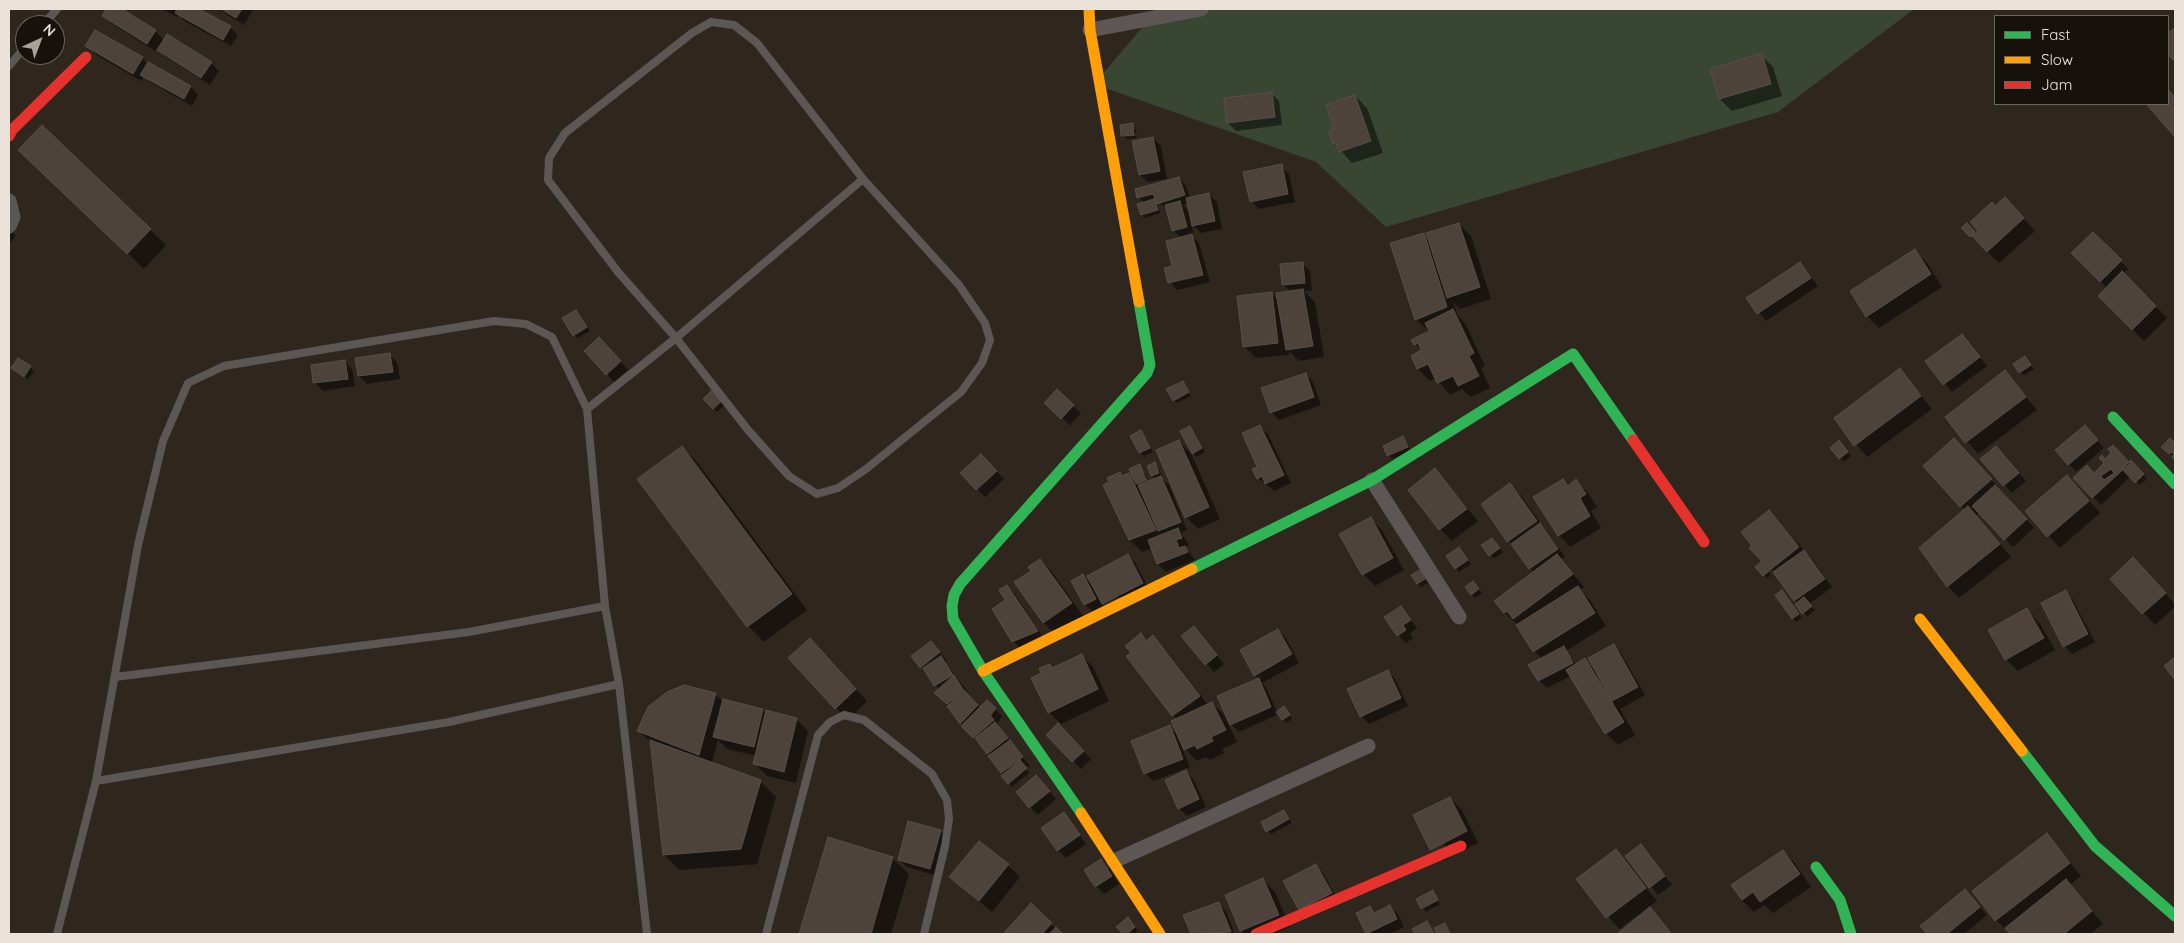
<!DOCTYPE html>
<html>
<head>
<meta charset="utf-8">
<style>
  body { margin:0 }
  #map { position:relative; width:2184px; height:943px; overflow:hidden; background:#2f271e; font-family:Quicksand,sans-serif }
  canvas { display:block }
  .frame { position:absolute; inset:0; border:10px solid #ebe2d9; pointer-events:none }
  .legend { position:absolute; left:1994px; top:15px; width:175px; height:90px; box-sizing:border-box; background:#17110b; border:1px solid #6c655d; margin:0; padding:6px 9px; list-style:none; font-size:15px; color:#ebe2d9 }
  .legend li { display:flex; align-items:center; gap:10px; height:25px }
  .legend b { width:25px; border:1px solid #6c655d }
  .north { position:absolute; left:15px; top:15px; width:50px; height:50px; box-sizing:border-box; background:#17110b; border:1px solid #6c655d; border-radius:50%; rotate:43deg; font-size:14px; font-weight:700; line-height:20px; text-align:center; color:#ebe2d9 }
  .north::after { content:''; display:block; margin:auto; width:18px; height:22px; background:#a9a198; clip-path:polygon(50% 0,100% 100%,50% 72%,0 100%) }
</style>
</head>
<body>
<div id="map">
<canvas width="2184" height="943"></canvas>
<div class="frame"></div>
<ul class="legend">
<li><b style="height:6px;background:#30b455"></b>Fast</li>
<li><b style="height:6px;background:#ff9f0a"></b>Slow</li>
<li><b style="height:6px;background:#e5322d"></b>Jam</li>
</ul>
<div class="north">N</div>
</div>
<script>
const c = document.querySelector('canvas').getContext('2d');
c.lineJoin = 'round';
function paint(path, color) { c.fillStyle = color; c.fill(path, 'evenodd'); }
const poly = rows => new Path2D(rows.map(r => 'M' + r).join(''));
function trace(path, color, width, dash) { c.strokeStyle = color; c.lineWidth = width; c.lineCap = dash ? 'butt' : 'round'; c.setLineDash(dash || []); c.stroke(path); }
const green = poly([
  [1158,9,1914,9,1778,112,1386,227,1316,162,1094,84]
]);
const shadow = poly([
  [108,9,119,9,155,31,164,40,211,63,219,71,210,85,166,57,157,48,155,51,111,23,104,16],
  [162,9,197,9,230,27,238,35,231,46,184,21,178,14,177,17],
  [218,9,252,9,253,10,244,25],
  [2175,29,2175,61,2168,52,2168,35],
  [87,46,142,58,148,64,191,87,198,95,192,106,150,82,144,76,141,81,95,54],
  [1761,55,1773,67,1782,96,1732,111,1720,99,1711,70],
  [2168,90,2175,99,2175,136,2148,104,2168,104],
  [1271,93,1279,101,1282,125,1236,131,1228,123],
  [1355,96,1367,108,1383,153,1352,163,1334,143,1335,130],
  [1133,125,1137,133,1124,134,1124,137,1123,135],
  [42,127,166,245,144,269,36,166],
  [1137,136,1137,138,1126,139,1124,137],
  [1153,138,1161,146,1167,179,1148,182,1140,175],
  [1281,166,1289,174,1295,202,1259,209,1251,201],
  [1179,178,1186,186,1190,199,1209,195,1217,202,1222,229,1201,233,1191,223,1194,234,1191,235,1199,243,1210,282,1177,290,1170,282,1181,238,1173,230,1168,210,1156,200,1160,213,1145,218,1142,215,1144,203,1139,198,1136,190],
  [1188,204,1190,213,1183,205],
  [2005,198,2035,231,1999,263,1963,228,1967,225,1976,234,1995,207],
  [1459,224,1471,236,1491,299,1460,309,1453,302,1458,316,1465,323,1485,366,1481,368,1490,388,1471,397,1462,389,1450,395,1436,378,1430,381,1418,369,1412,356,1422,351,1415,344,1429,332,1416,319,1423,234,1430,242],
  [9,228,16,236,9,244],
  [2093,233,2128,269,2123,274,2167,318,2144,341,2099,296,2107,288,2073,253],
  [1915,251,1927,263,1942,287,1879,328,1867,316],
  [1302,263,1310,271,1312,290,1304,291,1315,302,1324,357,1299,361,1289,351,1289,355,1256,358,1244,346,1272,294,1279,301,1291,292,1283,284],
  [1800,263,1818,286,1766,321,1748,298],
  [576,311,590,331,578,338,574,335],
  [1962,335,1987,366,1952,392,1927,362],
  [607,346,628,370,614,382,607,374],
  [389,354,397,362,400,379,367,384,359,376],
  [345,362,352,369,355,386,323,391,315,383],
  [2028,362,2034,369,2024,375,2020,372],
  [30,367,34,371,28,379,16,372],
  [1900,370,1932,409,1867,457,1835,418],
  [2005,372,2037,410,1978,454,1946,417],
  [1306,374,1313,382,1321,405,1279,420,1271,412],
  [1182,382,1191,396,1177,403,1174,400],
  [713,391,726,404,717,412,705,399],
  [1073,406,1081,413,1070,425,1054,410],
  [1190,427,1205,452,1196,457,1193,453],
  [1260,427,1268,434,1291,483,1274,491,1258,478],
  [1140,432,1153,452,1144,456,1140,452],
  [2092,434,2104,448,2076,472,2069,464],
  [1403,438,1411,451,1392,459,1384,447],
  [2170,439,2175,444,2175,458,2163,447],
  [1179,441,1191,453,1220,519,1198,529,1186,517],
  [1842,446,1851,456,1844,462,1832,448],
  [682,447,698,463,807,610,764,642,748,626],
  [1966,451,2034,528,2013,547,1980,512,1976,516,2011,557,1959,598,1948,586,1965,510,1925,466],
  [2113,453,2130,464,2131,462,2147,478,2140,485,2131,476,2101,505,2075,478,2094,475],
  [2003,455,2026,481,2012,493,1982,460],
  [989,463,1004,479,985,497,962,473],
  [1155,464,1158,467,1162,476,1160,477,1169,485,1187,530,1181,533,1189,545,1185,547,1195,560,1166,572,1158,564,1152,548,1142,552,1130,540,1111,483,1120,473,1124,477,1128,474,1136,482,1140,466,1147,478,1137,482,1138,484,1156,479,1152,475],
  [1435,470,1478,521,1452,541,1440,529],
  [2067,476,2100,513,2060,548,2026,511],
  [1563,480,1570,486,1576,481,1588,493,1597,507,1591,511,1601,528,1570,547,1559,535],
  [1510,485,1522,497,1565,557,1561,559,1584,587,1580,590,1590,600,1606,626,1566,651,1576,665,1585,660,1597,672,1613,645,1621,653,1645,695,1620,709,1635,735,1618,745,1606,733,1571,676,1547,688,1539,680,1542,659,1534,651,1517,624,1504,612,1534,573,1482,505],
  [1769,511,1812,559,1832,587,1809,604,1815,610,1807,617,1777,575,1751,548],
  [1370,518,1382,530,1404,570,1375,586,1363,574],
  [1496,543,1503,552,1494,559,1483,546],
  [1462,552,1471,564,1459,572,1456,568],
  [1128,556,1136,564,1150,591,1101,601,1103,607,1093,612,1085,605,1073,581,1083,576,1093,586],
  [1040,560,1052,572,1083,616,1056,635,1044,623,1016,583,1032,571],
  [1765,567,1771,575,1767,578,1764,575],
  [2145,571,2175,604,2175,607,2155,625,2111,579],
  [1419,572,1428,583,1421,587,1413,576],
  [1473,582,1482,593,1475,598,1466,587],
  [1007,586,1015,594,1044,639,1021,649,1013,641,1007,601],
  [2066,592,2073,600,2095,642,2072,654,2064,646],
  [1777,595,1786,595,1802,618,1796,622],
  [1401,608,1417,628,1410,633,1413,638,1406,643,1398,635],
  [2027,610,2039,622,2055,650,2018,671,2006,659],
  [1194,628,1224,664,1214,672,1183,636],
  [1278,630,1286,638,1299,663,1262,683,1266,687,1277,712,1287,711,1292,719,1286,723,1279,714,1239,732,1231,724,1259,679,1255,675],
  [1141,635,1147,642,1153,637,1165,649,1208,705,1212,703,1224,715,1237,742,1222,749,1224,753,1210,760,1206,757,1197,761,1181,745,1190,767,1153,781,1145,773,1169,727,1179,736,1177,720,1128,657,1132,653],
  [931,642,947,661,945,662,980,708,986,720,988,721,996,710,1002,716,997,724,1030,766,1026,768,1029,773,1012,787,990,755,963,726,944,701,940,690,913,656],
  [821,652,867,701,848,720,836,708],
  [1081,655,1093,667,1109,701,1061,724,1049,712,1043,673,1050,665,1053,669],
  [1388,672,1395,679,1408,706,1369,724,1361,716],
  [715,694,723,702,762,710,767,714,796,719,808,731,796,783,767,776,755,764,757,756,727,749,718,740,712,763,760,781,776,797,757,864,680,870,664,855,650,742,638,730],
  [1058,725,1091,759,1081,769,1048,735],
  [1186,772,1194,780,1206,807,1187,816,1179,808],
  [1044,785,1056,799,1038,815,1030,807],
  [1450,798,1462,810,1478,843,1443,861],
  [1284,811,1292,823,1271,834,1267,831],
  [1064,814,1086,844,1066,858,1058,850],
  [940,831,948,839,938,876,907,867,899,860],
  [2047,835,2081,876,2070,885,2103,924,2090,934,2012,934,1996,920],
  [828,839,893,859,909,874,891,934,800,934],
  [1641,846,1672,885,1658,895,1627,856],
  [1616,851,1657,901,1619,929,1578,879],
  [1783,851,1795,863,1811,887,1773,913,1764,905,1754,912,1742,900],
  [1008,865,1020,877,992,912,951,877],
  [1315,865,1323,873,1338,901,1308,917],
  [1109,868,1119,884,1104,894,1096,886],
  [1263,880,1275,892,1290,927,1273,934,1245,934,1241,930],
  [1433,892,1440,904,1426,912,1422,908],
  [1972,898,1987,915,1964,934,1928,934,1921,926],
  [1218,903,1226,911,1235,934,1192,934,1185,916],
  [1032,905,1061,934,1005,934],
  [1390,907,1398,914,1404,927,1390,934,1368,934,1358,914,1370,908,1376,914],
  [1650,909,1673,934,1619,934],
  [1131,923,1138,931,1134,934,1124,934,1118,927],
  [1445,924,1448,928,1452,934,1438,934,1436,929]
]);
const building = poly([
  [106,9,122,9,156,30,147,44,102,16,106,9],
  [177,9,199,9,231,26,223,40,175,13,177,9],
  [221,9,242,9,236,18,221,9],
  [2175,28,2175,58,2173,60,2168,54,2168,33,2175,28],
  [95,30,143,57,133,74,85,46,95,30],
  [167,34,212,62,201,78,157,50,167,34],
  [1762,53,1771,84,1719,99,1710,69,1762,53],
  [148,62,191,86,184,99,140,75,148,62],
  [2168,89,2175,98,2175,137,2146,104,2168,104,2168,89],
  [1272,92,1275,117,1227,123,1224,98,1272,92],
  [1355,95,1371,141,1339,152,1336,143,1333,144,1329,131,1334,129,1326,105,1355,95],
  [1133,123,1134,135,1121,136,1120,125,1133,123],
  [42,125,151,229,127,254,18,150,42,125],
  [1153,137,1160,171,1139,175,1132,141,1153,137],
  [1282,164,1288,194,1250,202,1243,172,1282,164],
  [1179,177,1185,195,1157,204,1153,194,1137,198,1135,189,1179,177],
  [1209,193,1215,221,1192,226,1186,198,1209,193],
  [2005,197,2024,218,1987,252,1972,236,1978,231,1970,222,1992,202,1995,206,2005,197],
  [1154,199,1158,210,1141,215,1137,204,1154,199],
  [1180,201,1187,227,1172,231,1165,205,1180,201],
  [1459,223,1480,287,1447,298,1426,233,1459,223],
  [1967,223,1975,232,1970,237,1961,228,1967,223],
  [2093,232,2122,260,2100,282,2071,253,2093,232],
  [1424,233,1447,307,1415,320,1390,243,1424,233],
  [1192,234,1203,275,1168,283,1164,268,1172,266,1166,241,1192,234],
  [1915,249,1931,274,1866,317,1850,291,1915,249],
  [1303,262,1305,283,1282,285,1280,264,1303,262],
  [1800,262,1811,278,1757,314,1746,298,1800,262],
  [2122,271,2156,306,2132,330,2098,296,2122,271],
  [1303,289,1313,346,1286,350,1276,293,1303,289],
  [1272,292,1278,343,1243,347,1237,296,1272,292],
  [1453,309,1474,353,1469,356,1479,376,1458,386,1453,376,1437,383,1428,364,1417,369,1411,356,1421,350,1418,343,1414,345,1411,340,1429,331,1425,323,1453,309],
  [576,310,587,327,573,336,562,318,576,310],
  [1962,334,1980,357,1943,385,1925,361,1962,334],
  [599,337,621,361,606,375,584,351,599,337],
  [390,353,393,372,358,376,355,358,390,353],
  [2025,356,2031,365,2019,373,2013,364,2025,356],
  [18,358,31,366,24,377,11,368,18,358],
  [345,360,348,379,313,383,311,365,345,360],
  [1900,368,1921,396,1854,446,1834,418,1900,368],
  [2005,370,2026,397,1965,443,1945,417,2005,370],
  [1306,373,1314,397,1270,413,1261,388,1306,373],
  [1183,381,1189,392,1173,401,1166,389,1183,381],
  [713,389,723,400,713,409,703,399,713,389],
  [1057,389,1074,405,1061,419,1044,403,1057,389],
  [1260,425,1284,475,1265,484,1262,476,1257,479,1252,469,1257,467,1242,433,1260,425],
  [2085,425,2098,440,2068,465,2055,450,2085,425],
  [1190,426,1202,448,1192,454,1180,431,1190,426],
  [1141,430,1150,448,1139,453,1130,436,1141,430],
  [1403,436,1408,447,1387,456,1383,446,1403,436],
  [1954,438,1992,479,1960,507,1923,466,1954,438],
  [2170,438,2175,443,2175,460,2172,457,2174,454,2171,452,2169,454,2161,447,2170,438],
  [1179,440,1209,507,1185,518,1156,450,1179,440],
  [1839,440,1848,452,1839,459,1830,448,1839,440],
  [2113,445,2130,463,2092,498,2073,478,2087,465,2094,473,2104,463,2099,458,2102,455,2105,459,2111,453,2108,449,2113,445],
  [2111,469,2114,473,2104,480,2101,476,2111,469],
  [682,446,792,594,747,627,637,479,682,446],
  [1996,446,2019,473,2003,486,1980,459,1996,446],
  [981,454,997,471,976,490,960,473,981,454],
  [2131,460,2144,474,2135,483,2122,469,2131,460],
  [1155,462,1159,473,1151,476,1147,466,1155,462],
  [1140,464,1146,480,1136,484,1129,469,1140,464],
  [1435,468,1467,509,1439,530,1408,490,1435,468],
  [1120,472,1122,476,1129,473,1156,530,1129,540,1103,485,1109,482,1107,478,1120,472],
  [2067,475,2089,501,2047,537,2025,511,2067,475],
  [1161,476,1181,522,1158,531,1138,485,1161,476],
  [1563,479,1568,486,1576,479,1586,494,1580,498,1590,516,1558,536,1533,497,1563,479],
  [1510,483,1537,521,1507,542,1481,504,1510,483],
  [1995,485,2027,519,2004,540,1972,506,1995,485],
  [1968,506,2000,544,1947,587,1919,548,1968,506],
  [1769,510,1799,547,1770,570,1749,548,1752,546,1741,532,1769,510],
  [1371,517,1393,558,1362,575,1339,534,1371,517],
  [1540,523,1558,549,1529,569,1511,544,1540,523],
  [1178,528,1182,538,1176,540,1179,548,1185,546,1188,552,1157,564,1148,540,1178,528],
  [1492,538,1500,548,1489,556,1481,545,1492,538],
  [1459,547,1468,560,1455,569,1446,556,1459,547],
  [1804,550,1825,579,1794,601,1773,572,1804,550],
  [1128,554,1143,583,1102,604,1087,576,1128,554],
  [1557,554,1573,574,1513,619,1507,611,1504,613,1494,601,1557,554],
  [2133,557,2166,593,2142,614,2110,579,2133,557],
  [1040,559,1072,603,1043,623,1014,582,1031,571,1028,567,1040,559],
  [1761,562,1769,571,1763,576,1755,567,1761,562],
  [1420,570,1425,579,1417,584,1411,575,1420,570],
  [1083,574,1096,599,1084,605,1071,581,1083,574],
  [1473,581,1479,589,1471,595,1465,587,1473,581],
  [1007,585,1038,631,1012,642,992,609,1005,600,999,590,1007,585],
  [1578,586,1595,613,1533,652,1516,625,1578,586],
  [1782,590,1799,614,1792,619,1775,595,1782,590],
  [2066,590,2088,634,2063,647,2041,603,2066,590],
  [1804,597,1812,606,1802,614,1795,604,1804,597],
  [1401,606,1411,620,1403,625,1406,630,1397,636,1384,617,1401,606],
  [2027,608,2044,638,2005,660,1988,630,2027,608],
  [1194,626,1217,655,1205,665,1181,636,1194,626],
  [1278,629,1292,654,1254,676,1240,650,1278,629],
  [1141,633,1146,641,1153,635,1200,696,1172,716,1126,656,1131,653,1125,646,1141,633],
  [810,638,856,689,835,709,788,658,810,638],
  [931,641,940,652,920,668,911,656,931,641],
  [1614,644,1638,687,1612,701,1588,658,1614,644],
  [1564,646,1573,663,1538,681,1528,665,1564,646],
  [1082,654,1098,689,1048,713,1031,678,1041,673,1039,668,1050,664,1052,668,1082,654],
  [941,656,953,675,934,686,923,668,941,656],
  [2175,657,2175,680,2164,666,2175,657],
  [1585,658,1624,722,1605,734,1566,670,1585,658],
  [1388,670,1401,698,1360,717,1347,689,1388,670],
  [954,675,964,691,947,704,934,693,954,675],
  [1259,678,1271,707,1230,725,1217,696,1259,678],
  [684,685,716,693,699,755,637,731,648,707,667,692,684,685],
  [965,691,978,705,960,724,947,706,965,691],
  [723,699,763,709,754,747,713,737,723,699],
  [987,700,996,708,990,715,994,720,973,738,961,726,987,700],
  [1212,702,1226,730,1211,737,1213,741,1197,749,1195,745,1184,750,1171,721,1212,702],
  [1284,706,1290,715,1282,720,1276,712,1284,706],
  [766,710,797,718,784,772,753,764,766,710],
  [995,722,1008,738,987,754,975,738,995,722],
  [1058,723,1084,751,1072,762,1046,735,1058,723],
  [1170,725,1183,759,1144,774,1131,741,1170,725],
  [650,740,761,780,741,849,663,855,650,740],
  [1010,740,1023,757,1001,773,988,756,1010,740],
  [1020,760,1027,768,1008,784,1001,776,1020,760],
  [1186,770,1199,799,1178,809,1165,780,1186,770],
  [1036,775,1050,791,1029,808,1016,792,1036,775],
  [1450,797,1467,831,1430,850,1413,815,1450,797],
  [1284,810,1289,819,1266,832,1261,822,1284,810],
  [1064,812,1080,835,1057,851,1041,828,1064,812],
  [908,821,941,830,930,869,898,860,908,821],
  [2047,833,2070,863,1995,921,1972,891,2047,833],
  [828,837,893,857,871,934,799,934,828,837],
  [979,841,1009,864,979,901,949,877,979,841],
  [1641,844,1665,876,1649,888,1625,856,1641,844],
  [1616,849,1646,888,1606,918,1576,879,1616,849],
  [1783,850,1800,874,1760,902,1753,892,1742,900,1731,885,1783,850],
  [1101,859,1112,876,1095,887,1084,870,1101,859],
  [1316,864,1332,893,1299,910,1283,881,1316,864],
  [1263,878,1279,915,1240,931,1225,895,1263,878],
  [2066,879,2092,911,2064,934,2010,934,2005,928,2066,879],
  [1965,889,1980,907,1947,934,1927,934,1920,926,1965,889],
  [1433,890,1438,900,1421,909,1416,899,1433,890],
  [1219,902,1231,932,1191,934,1183,915,1219,902],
  [1031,903,1052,923,1042,934,1003,934,1031,903],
  [1390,905,1397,919,1366,934,1356,913,1370,906,1374,913,1390,905],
  [1650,907,1672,934,1617,934,1650,907],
  [1128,917,1135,927,1127,934,1123,934,1116,927,1128,917],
  [1427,921,1434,934,1415,934,1412,929,1427,921],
  [1445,923,1450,933,1437,934,1434,928,1445,923],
  [1056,927,1063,934,1049,934,1056,927]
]);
const lane = poly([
  [711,22,734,25,757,43,863,179,959,285,985,323,990,340,982,363,961,392,866,469,838,488,817,494,789,476,748,430,676,338,618,272,548,180,549,158,565,133,692,33,711,22],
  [43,25,57,9],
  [9,66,25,47],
  [587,409,676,338,863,179],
  [605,606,619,684,647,934],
  [96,781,449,722,619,684],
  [57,934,96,781,138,545,163,441,188,383,224,366,494,321,526,324,552,337,587,409,605,606,469,632,115,677],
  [766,934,818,735,830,722,844,715,864,720,932,774,947,800,949,819,945,846,924,934]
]);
const street = poly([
  [1090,30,1201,9],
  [9,201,13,217,9,226],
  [1372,480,1459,617],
  [1114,861,1368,746]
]);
const fast = poly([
  [2113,417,2175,484],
  [1192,569,1372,480,1573,354,1633,440],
  [2022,751,2095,846,2175,916],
  [1081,813,983,671,953,619,952,606,954,595,960,584,1147,373,1150,365,1139,302],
  [1816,867,1840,900,1851,934]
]);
const slow = poly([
  [1089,9,1090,30,1139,302],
  [1920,619,2022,751],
  [983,671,1192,569],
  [1081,813,1160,934]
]);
const jam = poly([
  [9,136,12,130,86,57],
  [1633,440,1704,542],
  [1256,934,1461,846]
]);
paint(green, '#384632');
paint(shadow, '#0007');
paint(building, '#4e433b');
trace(building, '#564f49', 1);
trace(lane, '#5c5755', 8);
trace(street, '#5c5755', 15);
trace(fast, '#30b455', 11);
trace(slow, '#ff9f0a', 11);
trace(jam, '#e5322d', 11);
</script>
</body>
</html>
